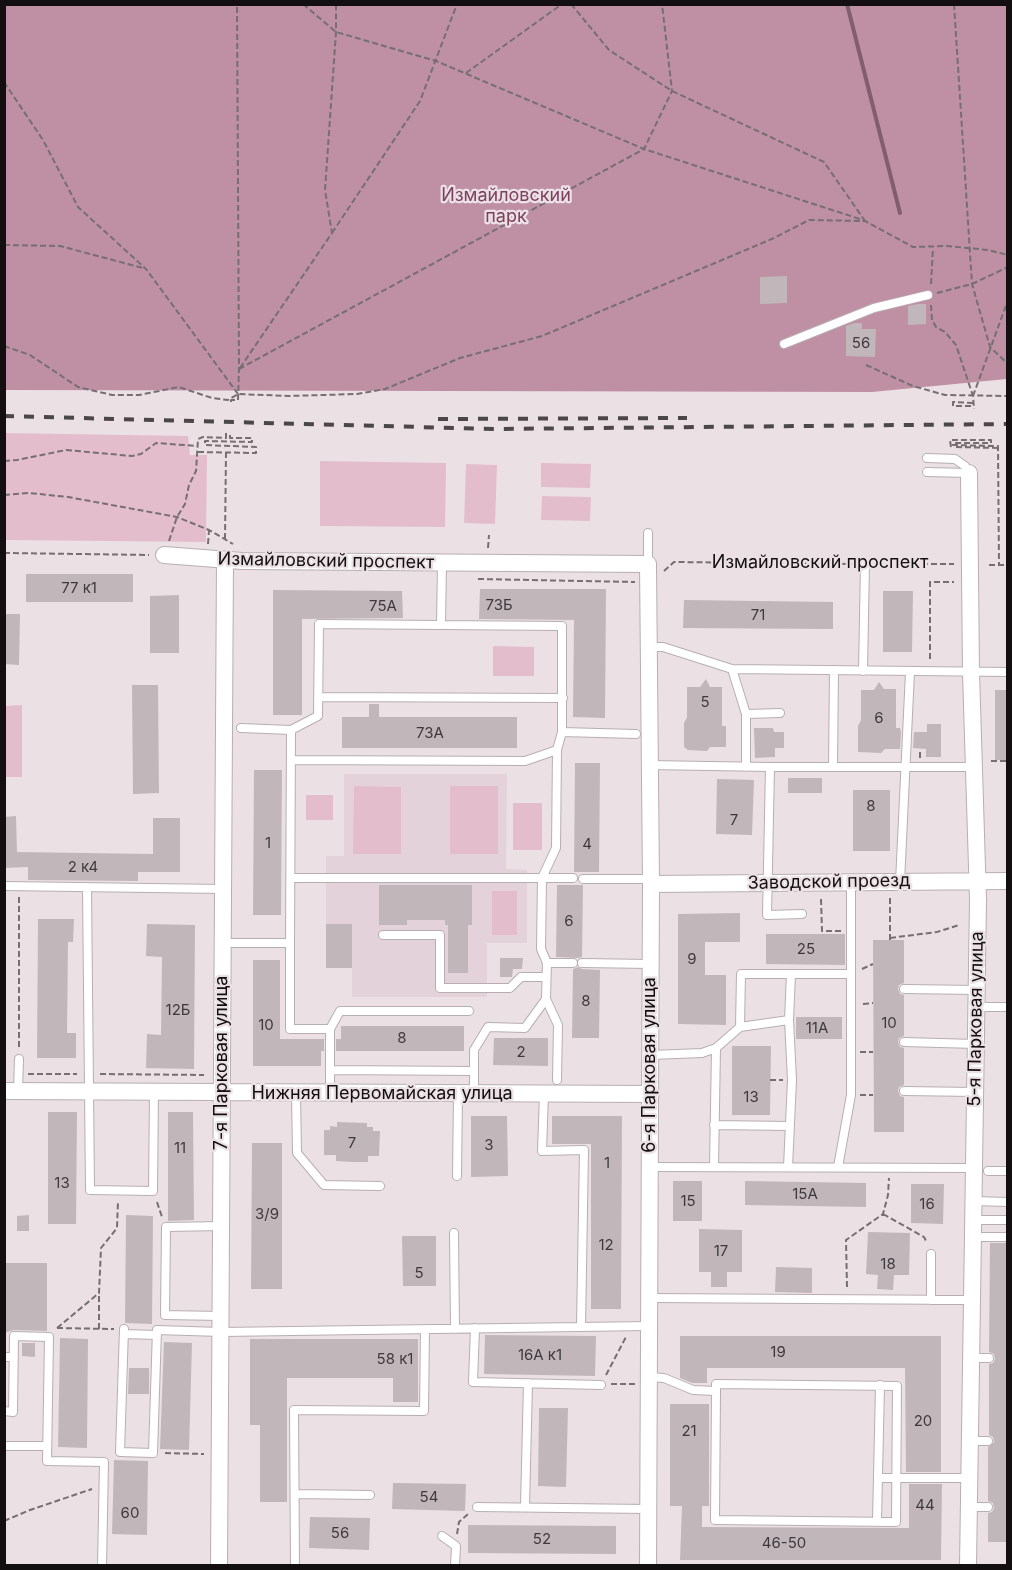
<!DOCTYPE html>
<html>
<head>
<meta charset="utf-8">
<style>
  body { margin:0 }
  #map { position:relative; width:1012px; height:1570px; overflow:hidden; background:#ebe1e5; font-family:Inter,sans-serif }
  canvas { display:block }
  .frame { position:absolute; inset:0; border:6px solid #130f11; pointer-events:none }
</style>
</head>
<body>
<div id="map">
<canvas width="1012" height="1570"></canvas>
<div class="frame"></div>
</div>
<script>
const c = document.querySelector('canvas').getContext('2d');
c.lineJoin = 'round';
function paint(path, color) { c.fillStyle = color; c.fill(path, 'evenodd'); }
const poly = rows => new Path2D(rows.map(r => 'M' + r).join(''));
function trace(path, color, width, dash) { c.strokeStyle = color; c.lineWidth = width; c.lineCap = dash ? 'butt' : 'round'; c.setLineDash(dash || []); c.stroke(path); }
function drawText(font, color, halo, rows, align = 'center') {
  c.font = font + ' Inter,sans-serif'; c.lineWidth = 4.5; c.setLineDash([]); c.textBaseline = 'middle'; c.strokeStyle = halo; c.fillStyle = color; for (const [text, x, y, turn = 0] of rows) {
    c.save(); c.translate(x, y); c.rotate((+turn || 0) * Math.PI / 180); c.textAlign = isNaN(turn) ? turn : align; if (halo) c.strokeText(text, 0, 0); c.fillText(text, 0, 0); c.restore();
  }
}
const built = poly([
  [344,774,507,774,506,869,527,870,527,943,487,943,487,997,352,997,352,924,326,924,326,856,344,856]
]);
const green = poly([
  [5,433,188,436,190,455,207,455,206,542,5,540],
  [320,461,446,463,445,527,320,526],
  [541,463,591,464,590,488,541,487],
  [466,464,497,465,495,524,464,523],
  [542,496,591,497,590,521,541,520],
  [493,646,534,647,534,676,493,676],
  [22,705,22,777,5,777,5,706],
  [354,786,401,787,401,854,353,854],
  [450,786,498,786,498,854,450,854],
  [306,795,333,795,333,820,306,820],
  [513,803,542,803,542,850,513,850],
  [492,891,517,891,517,935,492,935]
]);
const forest = poly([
  [5,5,1007,5,1007,379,872,392,5,390]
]);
const stream = poly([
  [847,4,900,213]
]);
const building = poly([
  [787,276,787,303,760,304,760,277],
  [918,304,926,304,926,324,908,325,908,306],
  [855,323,862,323,862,329,876,329,875,357,846,356,846,326],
  [26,574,133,574,133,602,26,602],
  [480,589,606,589,605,718,573,717,574,620,479,619],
  [273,590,402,591,403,618,302,619,302,715,273,715],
  [883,591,913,591,912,652,883,652],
  [179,595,179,653,150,653,150,596],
  [684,600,833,602,833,629,683,628],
  [4,614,20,614,19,665,4,664],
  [706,679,710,687,722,687,722,726,726,726,726,747,710,747,707,751,688,750,684,747,684,723,687,717,687,687,700,687],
  [879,682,884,689,896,689,896,728,900,728,901,732,900,749,885,749,881,753,858,752,858,726,861,720,861,690,874,690],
  [132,685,158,685,159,793,133,794],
  [995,690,1008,690,1008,760,995,760],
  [369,704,379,704,379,717,517,717,517,748,342,748,342,717,369,717],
  [927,724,941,724,941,757,926,757,926,749,913,748,914,732,927,732],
  [754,728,773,728,774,732,784,732,784,748,775,748,775,757,755,758],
  [575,763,600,763,599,872,574,872],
  [254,770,282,770,281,915,253,915],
  [788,778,822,778,822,793,788,793],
  [717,779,754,780,752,835,716,834],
  [853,790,890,790,890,851,853,851],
  [16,816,17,852,153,854,153,818,180,818,180,872,138,872,138,881,28,880,28,867,4,868,4,817],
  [379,885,472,885,472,925,468,925,468,973,448,973,448,925,445,925,445,920,407,920,407,925,379,925],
  [557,885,583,885,582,957,578,958,556,957],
  [740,913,740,942,705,942,705,975,726,975,726,1025,678,1024,678,914],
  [38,919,74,919,73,942,68,942,67,1033,76,1033,76,1058,37,1058],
  [147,924,195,925,194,1069,146,1068,147,1034,161,1035,162,957,146,956],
  [326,924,352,924,352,968,326,968],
  [766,934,845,934,845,965,766,964],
  [873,940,904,940,904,983,899,985,898,989,900,994,904,995,904,1036,899,1038,898,1042,900,1047,904,1048,904,1085,899,1087,898,1091,900,1096,904,1097,904,1132,874,1132],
  [500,958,523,958,522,969,513,969,512,977,500,977],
  [253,960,280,960,280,1039,324,1039,324,1051,321,1051,321,1066,253,1066],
  [578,967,582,969,600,970,599,1038,572,1038,573,969],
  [796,1017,842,1017,842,1039,796,1039],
  [341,1026,464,1026,464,1051,336,1051,336,1039,341,1039],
  [494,1038,548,1038,548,1066,493,1065],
  [732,1046,771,1046,770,1115,732,1115],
  [48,1112,77,1112,76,1224,48,1224],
  [168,1112,193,1112,194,1220,168,1221],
  [471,1116,507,1116,508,1176,471,1177],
  [552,1116,622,1116,621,1309,591,1309,591,1144,552,1144],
  [337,1122,367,1123,367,1127,373,1127,373,1131,380,1131,379,1156,368,1156,368,1162,352,1162,336,1161,336,1155,324,1155,324,1130,330,1130,330,1126,337,1127],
  [252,1143,282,1143,282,1289,251,1289],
  [673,1181,702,1181,702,1221,673,1221],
  [745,1181,866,1183,866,1207,745,1205],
  [911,1184,944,1184,943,1224,911,1223],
  [29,1215,29,1231,17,1231,17,1216],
  [126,1215,153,1216,152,1324,125,1323],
  [699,1229,742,1230,742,1272,727,1272,727,1287,711,1287,711,1272,699,1272],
  [868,1232,910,1233,909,1275,894,1275,893,1290,877,1289,878,1275,866,1274],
  [402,1236,436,1236,436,1286,403,1286],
  [990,1243,1008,1243,1008,1542,988,1542,988,1513,992,1512,994,1508,993,1503,988,1501,988,1447,994,1442,993,1437,989,1435,989,1364,993,1363,995,1359,994,1354,989,1352],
  [4,1263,47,1263,47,1331,14,1330,4,1333],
  [776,1267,812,1268,812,1293,775,1292],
  [485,1335,596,1336,595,1376,484,1374],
  [680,1336,941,1336,941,1472,906,1472,905,1368,707,1368,707,1383,692,1383,680,1378],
  [60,1338,88,1339,87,1448,58,1447],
  [250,1339,418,1339,418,1402,393,1402,393,1378,287,1378,287,1502,260,1502,260,1425,250,1425],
  [164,1342,192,1343,189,1450,160,1449],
  [22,1343,35,1343,35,1357,22,1356],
  [129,1368,149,1368,149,1394,128,1394],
  [670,1404,709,1404,709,1506,702,1506,702,1527,909,1528,909,1484,942,1484,941,1560,680,1560,682,1506,670,1506],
  [539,1408,568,1408,566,1487,538,1486],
  [114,1460,148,1461,147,1535,112,1534],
  [393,1483,466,1484,465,1511,392,1509],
  [310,1517,370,1518,369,1550,309,1548],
  [468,1525,616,1526,616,1554,468,1553]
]);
const path = poly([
  [303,4,336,32,436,61,644,149,863,220],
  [571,4,609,50,672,91,824,162,865,221],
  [954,4,972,284,990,347,1008,364],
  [466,73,562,4],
  [4,82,43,140,78,207,146,269,238,394],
  [332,233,420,101,457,4],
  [4,245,60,246,143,268],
  [931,284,933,248],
  [937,293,972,284,1008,267],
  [931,305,932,320,936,327,945,332,956,345,973,396,974,409],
  [4,346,30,355,78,387,112,395,139,395,179,387,212,398,228,400,238,394,289,396,357,394,385,389,460,358,542,336,774,238,809,220,865,221,913,247,947,246,988,250,1008,255],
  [866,365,913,386,945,395,1008,396],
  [240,368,332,233,325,190,336,32,336,4],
  [239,369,644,149,672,91,662,4],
  [973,396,1008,300],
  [231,402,231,400,238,400,239,369,237,4],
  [973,403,953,402,953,406,973,406],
  [951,447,950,440,991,440,991,443,953,443,953,445,998,446,999,565],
  [956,447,998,448],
  [198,452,256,453,256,447,205,445,205,441,252,442,252,438,230,438,230,434],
  [4,461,17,460,66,450,132,456,141,454,156,443,198,446],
  [4,495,29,493,68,497,177,517,209,530,233,544],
  [225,539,226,452],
  [169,541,177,517,185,504,189,485,196,471,198,439,203,437,226,438,226,433],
  [208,544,209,530],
  [488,548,489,535],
  [4,553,149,555],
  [877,564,954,564],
  [989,565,1008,565],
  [664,571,674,562,853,564],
  [478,579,635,582],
  [930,659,930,582,954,582],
  [920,758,920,749],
  [991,761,1008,761],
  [821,899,822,931,841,931],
  [890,938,937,932,959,925],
  [890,940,890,898],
  [862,969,873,964],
  [863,1004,873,1003],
  [19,1047,19,897],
  [860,1052,873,1052],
  [28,1074,77,1074],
  [100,1074,204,1075],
  [770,1080,783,1080],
  [860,1095,873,1095],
  [157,1202,162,1217],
  [883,1214,924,1237,927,1243],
  [847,1287,846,1240,883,1214,888,1195,889,1178],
  [57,1328,99,1293,101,1248,117,1228,118,1201],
  [57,1328,114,1329],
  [99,1329,99,1293],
  [606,1375,626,1337],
  [611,1384,635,1384],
  [165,1453,204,1454],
  [4,1521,30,1510,92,1489],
  [457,1534,459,1522,468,1514]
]);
const service = poly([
  [784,344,874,308,928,295],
  [927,458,955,459,965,466,969,473],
  [927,472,969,473],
  [648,533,648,564],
  [441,625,442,562],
  [649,647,663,647,732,669,1008,672],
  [732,669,746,714,746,767],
  [863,671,865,564],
  [318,697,563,698],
  [746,714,780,713],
  [241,728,291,730,318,716,319,624,562,626,562,732,636,734],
  [291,760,525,761,557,750,562,732],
  [649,765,770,767,974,767],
  [770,767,767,915,802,914],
  [833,767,834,670],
  [291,878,573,878],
  [583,879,651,879],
  [900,882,910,672],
  [4,886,223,889],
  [87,887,90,1190,153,1191,154,1092],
  [383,935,440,935,440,988,510,988,521,977,546,977],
  [223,943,290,943,290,1029,330,1029,330,1093],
  [290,943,291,730],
  [547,963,541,949,542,878,556,848,557,750],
  [582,963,651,964],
  [904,989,977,990],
  [546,999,558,1025,557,1080],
  [976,1007,1008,1007],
  [789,1020,740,1027,741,974,791,974],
  [330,1029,340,1011,469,1011],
  [904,1042,976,1044],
  [716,1048,740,1027],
  [651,1055,702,1053,716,1048,714,1167],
  [330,1070,474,1071,474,1094],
  [474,1071,474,1050,488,1027,525,1028,546,999,547,963,573,963],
  [18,1091,19,1059],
  [904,1091,975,1092],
  [296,1093,297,1153,324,1185,380,1186],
  [544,1094,542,1151,584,1150,581,1327],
  [714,1125,789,1126],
  [650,1167,974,1168],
  [788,1167,792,1080,789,1020,791,974,851,974],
  [838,1167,851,1095,851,882],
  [988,1171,1008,1171],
  [457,1176,458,1094],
  [974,1201,1008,1202],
  [973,1220,1008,1220],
  [454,1233,455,1329],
  [973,1237,1008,1237],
  [650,1298,971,1300],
  [931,1300,931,1254],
  [221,1316,165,1315,166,1227,222,1226],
  [475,1328,473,1382,601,1385],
  [124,1329,120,1452,153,1453,157,1330,221,1332,649,1326],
  [124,1334,157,1335],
  [4,1357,14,1357],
  [971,1358,989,1358],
  [650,1377,664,1378,693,1390,716,1391,716,1384,897,1386,896,1522,715,1520,716,1391],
  [4,1411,13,1412,14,1336,49,1337,47,1461,104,1462,102,1566],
  [970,1441,988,1441],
  [4,1446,47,1446],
  [878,1478,969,1478],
  [295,1494,370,1495],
  [477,1507,648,1509],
  [525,1507,528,1383],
  [969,1507,988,1507],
  [877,1521,880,1385],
  [442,1536,456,1546,455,1566],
  [295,1566,294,1410,424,1411,425,1329]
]);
const minor = poly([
  [164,555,242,561,648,564,651,884,648,1566],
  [651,884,1008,881],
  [4,1091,651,1094],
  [219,1566,225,560],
  [968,1566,978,900,971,672,969,473]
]);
const rail = poly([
  [4,416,494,429,1008,424],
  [438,419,687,418]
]);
const numberNames = [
  ["56",861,343],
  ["77 к1",79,588],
  ["73Б",499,605],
  ["75А",383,606],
  ["71",758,615],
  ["5",705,702],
  ["6",879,718],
  ["73А",430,733],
  ["8",871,806],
  ["7",734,820],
  ["1",268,843],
  ["4",587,844],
  ["2 к4",83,867],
  ["6",569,921],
  ["25",806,949],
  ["9",692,959],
  ["8",586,1001],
  ["12Б",178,1010],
  ["10",889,1023],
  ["10",266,1025],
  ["11А",817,1028],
  ["8",402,1038],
  ["2",521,1052],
  ["13",751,1097],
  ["7",352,1143],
  ["3",489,1145],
  ["11",180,1148],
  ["1",607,1163],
  ["13",62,1183],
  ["15А",805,1194],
  ["15",688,1201],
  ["16",927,1204],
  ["3/9",267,1214],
  ["12",606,1245],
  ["17",721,1251],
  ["18",888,1264],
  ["5",419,1273],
  ["19",778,1352],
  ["16А к1",540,1355],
  ["58 к1",395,1359],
  ["20",923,1421],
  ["21",689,1431],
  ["54",429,1497],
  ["44",925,1505],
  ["60",130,1513],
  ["56",340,1533],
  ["52",542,1539],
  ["46-50",784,1543]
];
const parkNames = [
  ["Измайловский",506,196],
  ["парк",506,217]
];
const streetNames = [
  ["Измайловский проспект",326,561,1],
  ["Измайловский проспект",820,563],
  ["Заводской проезд",829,882,-1],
  ["5-я Парковая улица",976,1019,-89],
  ["7-я Парковая улица",222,1063,-90],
  ["6-я Парковая улица",650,1065,-90],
  ["Нижняя Первомайская улица",382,1094]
];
paint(built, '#e4d2da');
paint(green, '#e4bdcd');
paint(forest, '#bf90a4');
trace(stream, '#805e6d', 4);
paint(building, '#c1b7bb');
trace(service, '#b8aeb2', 10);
trace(minor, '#b8aeb2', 18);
trace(path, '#766f72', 2, [6, 3]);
trace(service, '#fff', 8);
trace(minor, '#fff', 16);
trace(rail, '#4b4648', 4, [10, 10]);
drawText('15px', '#3e393c', null, numberNames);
drawText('18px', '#7e405e', '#ebe1e5', parkNames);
drawText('18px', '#130f11', '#ebe1e5', streetNames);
</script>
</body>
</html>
